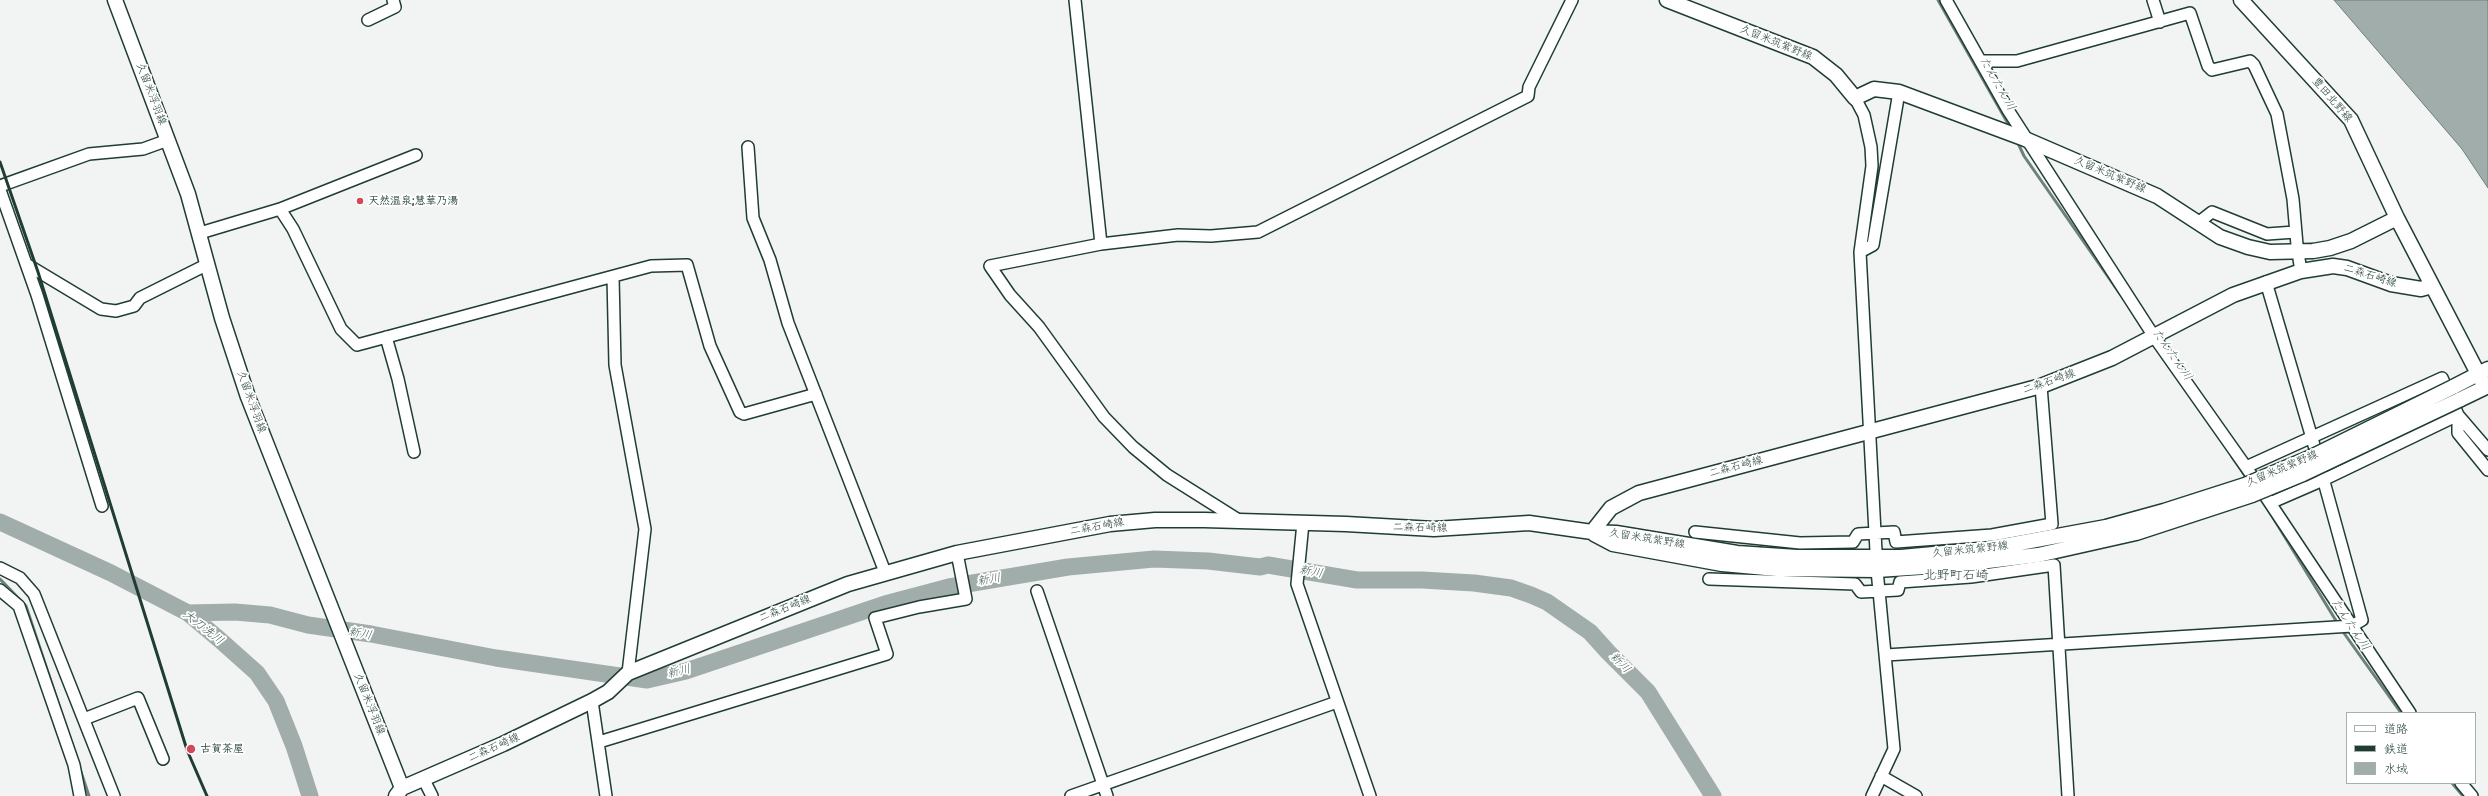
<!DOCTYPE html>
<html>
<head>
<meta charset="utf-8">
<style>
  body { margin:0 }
  #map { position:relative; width:2488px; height:796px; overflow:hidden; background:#f2f3f3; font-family:"Balsamiq Sans","Klee One",sans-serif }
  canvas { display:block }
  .legend { position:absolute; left:2346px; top:712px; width:130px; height:72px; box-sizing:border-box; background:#fff; border:1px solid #a5b1ae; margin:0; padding:5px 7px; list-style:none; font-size:12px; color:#1f3d34 }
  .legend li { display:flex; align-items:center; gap:8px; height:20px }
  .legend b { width:20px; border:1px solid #a5b1ae }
</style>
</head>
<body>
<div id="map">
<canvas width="2488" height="796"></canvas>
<ul class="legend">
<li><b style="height:5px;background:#fff"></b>道路</li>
<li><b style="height:5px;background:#1f3d34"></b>鉄道</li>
<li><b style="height:11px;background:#a1adaa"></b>水域</li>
</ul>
</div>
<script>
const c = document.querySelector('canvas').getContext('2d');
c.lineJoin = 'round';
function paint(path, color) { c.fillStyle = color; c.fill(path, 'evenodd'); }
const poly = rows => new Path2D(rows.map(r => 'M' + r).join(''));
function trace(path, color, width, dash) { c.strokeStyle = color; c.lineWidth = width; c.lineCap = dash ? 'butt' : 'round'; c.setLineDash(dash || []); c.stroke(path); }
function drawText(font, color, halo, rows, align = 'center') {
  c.font = font + ' "Balsamiq Sans","Klee One",sans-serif'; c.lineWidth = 3.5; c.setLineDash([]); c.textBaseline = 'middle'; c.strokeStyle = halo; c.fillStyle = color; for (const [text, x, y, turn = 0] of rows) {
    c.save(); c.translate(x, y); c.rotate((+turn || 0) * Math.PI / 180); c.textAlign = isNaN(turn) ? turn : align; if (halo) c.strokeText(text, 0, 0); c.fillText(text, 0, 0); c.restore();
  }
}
const water = poly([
  [2334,0,2488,0,2488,188,2462,149,2334,0]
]);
const stream = poly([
  [1938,0,2011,129],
  [2017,141,2024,156,2120,294],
  [2232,457,2248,480],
  [2269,511,2338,624],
  [0,579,26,606,89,796],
  [2341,629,2401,713],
  [2452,783,2463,796]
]);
const river = poly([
  [0,522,111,573,188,613,220,640,257,673,276,701,294,746,310,796],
  [188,613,235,612,270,615,308,625,371,634,496,658,647,680,686,671,885,604,949,587,1068,567,1154,559,1208,561,1260,567,1268,565,1357,580,1422,580,1474,583,1511,588,1531,595,1547,602,1590,632,1608,652,1648,692,1713,796]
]);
const minor = poly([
  [1075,0,1101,244],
  [1946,0,2008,110,2155,338,2246,467,2410,713],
  [2153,0,2160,22],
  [368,20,395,7,393,0],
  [1982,61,2017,61,2190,13,2208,66,2212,70,2250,61,2254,65,2277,114,2293,199,2297,245],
  [1855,98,1864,115,1871,147,1872,166,1860,252],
  [748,147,753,218,770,260,788,323,885,572],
  [0,186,89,154,143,149,168,140],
  [0,190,37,295,102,506],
  [280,209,293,229,341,329,357,345,651,266,687,265,710,346,740,412,744,414,816,394],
  [2199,222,2212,212,2267,234,2295,232],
  [200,233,280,209,416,155],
  [2299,259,2301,271],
  [26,264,101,309,116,311,134,306,140,298,208,264],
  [613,277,615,365,645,529,628,673],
  [386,337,398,379,414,452],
  [2246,467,2442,378,2458,415,2488,450],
  [2270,503,2323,480,2458,415,2458,433,2488,470],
  [1240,521,1167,475,1133,447,1104,417,1039,327,1010,295,990,266,1101,244,1178,235,1211,236,1258,232,1528,96,1529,87,1572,0],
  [1303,523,1297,584,1370,796],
  [1695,532,1800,543,1853,542,1858,534,1894,532,1896,542,1992,535,2052,524,2041,386],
  [0,568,20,578,34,594,114,796],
  [1709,579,1855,584,1861,592,1898,590,1900,582,1971,577,2054,565,2068,796],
  [0,590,19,606,74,765,80,796],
  [1037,591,1107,796],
  [1886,655,2352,626,2362,620,2312,438,2266,282],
  [592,701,606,796],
  [84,719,138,698,163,759],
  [599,742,887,654,875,618,919,607,966,599,957,553],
  [1881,776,1916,796],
  [423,778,432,796],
  [2461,783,2472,796],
  [1071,796,1337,702],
  [1872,796,1894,749,1877,570,1860,252,1873,245,1899,92]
]);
const major = poly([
  [115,0,188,194,222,318,248,397,402,788],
  [1667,0,1813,57,1836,75,1855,98,1874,89,1899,92,2025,139,2157,196,2220,237,2248,247,2270,252,2313,251,2330,248,2351,241,2397,218],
  [2241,0,2351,120,2397,218,2485,387],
  [2453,387,2488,369],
  [2459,400,2488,386],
  [1592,532,1611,508,1639,493,2041,386,2112,358,2233,295,2301,271,2333,266,2347,268,2391,284,2421,289,2432,286],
  [1594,534,1613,544,1722,564,1777,569,1877,570,1955,565,2038,555,2136,533,2252,495],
  [396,796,402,788,503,744,592,701,608,692,628,673,848,584,957,553,1110,524,1155,520,1204,520,1346,524,1434,529,1529,523,1592,532,1616,533,1737,553,1797,557,1901,557,1987,549,2106,527,2164,511,2245,485]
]);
const rail = poly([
  [0,162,38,272,187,750,207,796]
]);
const majorBridge = poly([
  [2245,485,2309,458,2453,387],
  [2252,495,2303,474,2459,400]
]);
const markers = [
  [360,201,4,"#d1495b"],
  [191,749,5,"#d1495b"]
];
const streetNames = [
  ["久留米筑紫野線",1776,43,22],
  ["久留米浮羽線",151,94,69],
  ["豊田北野線",2332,100,49],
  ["久留米筑紫野線",2110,175,23],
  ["二森石崎線",2370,276,17],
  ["二森石崎線",2049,382,-19],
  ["久留米浮羽線",251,402,70],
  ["二森石崎線",1736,467,-15],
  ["久留米筑紫野線",2282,469,-23],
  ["二森石崎線",1097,527,-10],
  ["二森石崎線",1420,528,1],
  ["久留米筑紫野線",1647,539,9],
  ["久留米筑紫野線",1970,550,-6],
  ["二森石崎線",785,609,-22],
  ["久留米浮羽線",369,704,68],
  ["二森石崎線",494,748,-24]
];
const poiNames = [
  ["天然温泉;慧華乃湯",368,201],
  ["古賀茶屋",200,749]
];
const waterNames = [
  ["たんたん川",1997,84,60],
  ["たんたん川",2172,355,55],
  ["新川",1311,572,10],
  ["新川",989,580,-10],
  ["たんたん川",2350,625,56],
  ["大刀洗川",203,628,38],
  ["新川",360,634,10],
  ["新川",1620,663,46],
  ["新川",679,672,-14]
];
const quarterNames = [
  ["北野町石崎",1956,576]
];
paint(water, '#a1adaa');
trace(water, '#6d807b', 1);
trace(stream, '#6d807b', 3);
trace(river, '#a1adaa', 17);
trace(minor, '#1f3d34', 14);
trace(major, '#1f3d34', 17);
trace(minor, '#fff', 11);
trace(major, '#fff', 14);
trace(rail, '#1f3d34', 3);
trace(majorBridge, '#1f3d34', 17, []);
trace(majorBridge, '#fff', 14);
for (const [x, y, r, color] of markers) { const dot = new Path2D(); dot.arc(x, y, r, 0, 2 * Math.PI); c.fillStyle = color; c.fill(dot); trace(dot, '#fff', 1.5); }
drawText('11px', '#1f3d34', '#fff', streetNames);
drawText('bold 11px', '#1f3d34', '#fff', poiNames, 'left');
drawText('italic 12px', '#465f57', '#fff', waterNames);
drawText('13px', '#1f3d34', '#fff', quarterNames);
</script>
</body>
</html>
